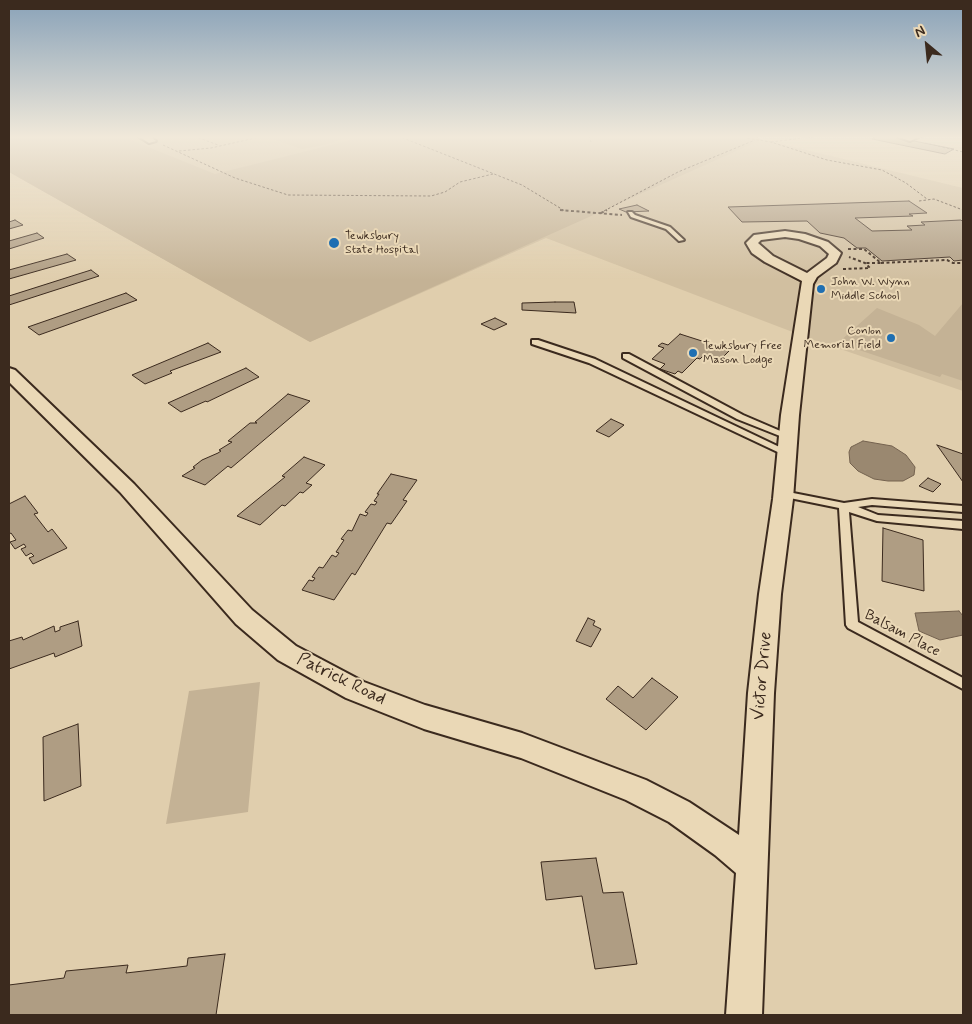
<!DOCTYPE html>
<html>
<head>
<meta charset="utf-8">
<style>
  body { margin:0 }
  #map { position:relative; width:972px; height:1024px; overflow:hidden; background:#e0cead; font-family:Mynerve,sans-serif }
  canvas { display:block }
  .frame { position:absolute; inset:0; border:10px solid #3b2a1e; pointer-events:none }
  .north { position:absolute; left:902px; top:20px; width:50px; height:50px; -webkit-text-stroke:4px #ead8b6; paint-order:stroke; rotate:332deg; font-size:14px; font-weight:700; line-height:20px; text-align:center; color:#3b2a1e }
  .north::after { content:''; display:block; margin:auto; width:18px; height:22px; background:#3b2a1e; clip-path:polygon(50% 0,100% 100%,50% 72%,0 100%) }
</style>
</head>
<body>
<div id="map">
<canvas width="972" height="1024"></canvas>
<div class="frame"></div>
<div class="north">N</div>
</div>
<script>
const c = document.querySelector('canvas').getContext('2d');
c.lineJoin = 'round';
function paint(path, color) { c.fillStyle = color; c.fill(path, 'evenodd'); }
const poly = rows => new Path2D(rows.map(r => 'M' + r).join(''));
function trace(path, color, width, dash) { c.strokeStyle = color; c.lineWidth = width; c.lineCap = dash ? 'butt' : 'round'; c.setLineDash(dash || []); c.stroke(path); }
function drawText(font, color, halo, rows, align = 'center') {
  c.font = font + ' Mynerve,sans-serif'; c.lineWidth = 4; c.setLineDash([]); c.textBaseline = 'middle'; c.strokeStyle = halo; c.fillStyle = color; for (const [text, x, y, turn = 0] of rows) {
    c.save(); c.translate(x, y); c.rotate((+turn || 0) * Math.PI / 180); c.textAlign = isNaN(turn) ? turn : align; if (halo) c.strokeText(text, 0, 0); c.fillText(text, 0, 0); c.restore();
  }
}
const built = poly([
  [9,136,749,136,963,188,963,391,811,339,546,238,310,342,9,172]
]);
const green = poly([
  [9,136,121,136,215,174,367,136,749,136,763,139,310,342,9,172],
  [274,136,353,136,324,145,302,149,270,138],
  [963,303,963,381,942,374,940,377,838,343,877,308,919,325,935,336],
  [260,682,248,812,166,824,189,691]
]);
const water = poly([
  [863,441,892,446,906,455,915,467,914,475,903,481,888,481,874,479,858,471,850,463,849,452,851,447,863,441],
  [959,611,963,616,963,635,940,640,919,631,915,613,959,611]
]);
const building = poly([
  [879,136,889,136,954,149,945,154,872,139,879,136],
  [909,201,927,213,909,214,913,216,855,218,872,231,912,230,907,226,925,225,921,222,961,220,963,222,963,260,954,261,950,257,882,261,866,248,857,248,844,238,820,233,807,221,742,222,728,207,909,201],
  [637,205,649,211,626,212,619,209,637,205],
  [15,220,23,225,9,229,9,222,15,220],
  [37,233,44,238,9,249,9,241,37,233],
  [67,254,76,260,9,279,9,270,67,254],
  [91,270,99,276,9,305,9,296,91,270],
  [126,293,137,300,39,335,28,327,126,293],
  [555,302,574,302,576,313,522,310,522,303,555,302],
  [495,318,507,324,494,330,481,324,495,318],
  [680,334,730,350,719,361,703,356,700,359,697,358,682,373,678,371,675,374,660,369,665,364,652,359,664,348,658,346,662,343,668,345,680,334],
  [208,343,221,352,170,371,172,373,145,384,132,375,208,343],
  [246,368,259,377,207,402,206,401,181,412,168,403,246,368],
  [288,394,310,401,231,468,228,466,205,485,182,476,195,468,193,467,202,460,218,453,221,451,219,450,232,442,228,441,250,423,257,423,255,422,288,394],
  [611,419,624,425,609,437,596,431,611,419],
  [937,445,963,454,963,482,937,445],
  [304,457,325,465,306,483,312,485,303,493,300,492,285,506,282,505,260,525,237,516,285,477,282,476,304,457],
  [391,474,417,480,403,500,407,501,391,524,387,523,355,575,352,573,334,600,302,590,309,580,313,581,315,578,312,577,319,567,323,568,332,555,336,557,339,553,336,552,344,540,341,539,348,530,352,531,360,514,366,516,368,513,365,512,371,504,375,505,377,502,374,501,379,494,377,494,391,474],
  [928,478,941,484,933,492,919,486,928,478],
  [25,496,38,513,34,514,48,532,52,529,67,548,33,564,29,558,34,556,31,553,26,556,21,549,26,547,24,544,15,549,10,542,16,540,11,533,9,534,9,504,25,496],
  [883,528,923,540,924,591,882,581,883,528],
  [588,618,595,621,593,625,601,629,591,647,576,641,588,618],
  [78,621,82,646,55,657,54,653,9,669,9,641,22,637,23,640,54,626,55,632,60,630,60,627,78,621],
  [652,678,678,697,646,730,606,699,618,686,633,698,652,678],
  [78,724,81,786,44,801,43,737,78,724],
  [596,858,603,893,623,892,637,964,595,969,582,896,546,900,541,862,596,858],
  [225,954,216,1015,9,1015,9,985,64,978,66,971,128,965,126,973,187,966,188,958,225,954]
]);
const pathFar1 = poly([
  [194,136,218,145],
  [398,136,522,185,565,211],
  [589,136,591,142],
  [734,136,771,142,827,160,882,170,906,183,927,199],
  [771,142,818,136],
  [925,143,963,152],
  [163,145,235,178,288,195,431,196,445,192,460,182,493,174],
  [179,151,211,148,264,136],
  [919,201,934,199,963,210],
  [604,211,678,172,755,140]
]);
const path = poly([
  [560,210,622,215],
  [601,213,607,210],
  [848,249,864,249,881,263,866,263],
  [881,263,947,260,953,263,963,263],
  [843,269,870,268,865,263,849,257]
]);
const service = poly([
  [628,212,632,212,635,215,670,227,684,240,679,241,666,229,631,217,628,212],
  [532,340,538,340,595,359,792,453,790,455,784,455,589,363,532,344,532,340],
  [623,354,629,354,743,415,792,436,788,439,785,438,737,419,623,358,623,354],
  [783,491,844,503,872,499,963,506,963,512,872,505,858,507,878,515,963,521,963,529,877,521,849,512,858,622,963,678,963,689,848,628,846,625,839,508,780,496,778,494,783,491]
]);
const minor = poly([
  [138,136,149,136,156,141,149,143,138,136],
  [896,136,921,136,910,141,896,136],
  [785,231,805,234,828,242,841,253,836,263,817,277,813,284,799,415,793,499,781,594,774,693,762,1015,726,1015,736,873,715,855,669,822,626,800,521,758,424,729,346,698,278,660,236,624,120,492,9,382,9,368,15,370,134,484,252,610,296,646,364,682,425,705,522,733,646,780,689,802,739,835,748,693,759,594,773,499,781,415,802,281,765,262,752,253,746,243,754,235,785,231],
  [785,237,799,239,820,246,829,254,827,258,807,273,773,256,758,243,761,240,785,237]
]);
const markers = [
  [334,243,6,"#1f6fb2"],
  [821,289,5,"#1f6fb2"],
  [891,338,5,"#1f6fb2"],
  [693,353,5,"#1f6fb2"]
];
const farPoinames = [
  ["Tewksbury",345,236],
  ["State Hospital",345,250],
  ["John W. Wynn",831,282],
  ["Middle School",831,296],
  ["Conlon",881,331,"right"],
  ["Memorial Field",881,345,"right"],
  ["Tewksbury Free",703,346],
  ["Mason Lodge",703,360]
];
const streetNames = [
  ["Balsam Place",902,634,28]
];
const nearStreetnames = [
  ["Victor Drive",763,676,-85],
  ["Patrick Road",341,680,26]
];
paint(built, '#d1bfa0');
paint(green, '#c4b295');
paint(water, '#9a8870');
trace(water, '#74624f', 1);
paint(building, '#af9d83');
trace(building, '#3b2a1e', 1);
trace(service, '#3b2a1e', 4);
trace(minor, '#3b2a1e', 4);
trace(pathFar1, '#3b2a1e', 1, [2.5, 2]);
trace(path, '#3b2a1e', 2, [3, 2.5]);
paint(service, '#ead8b6');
paint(minor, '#ead8b6');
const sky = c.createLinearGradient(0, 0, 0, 280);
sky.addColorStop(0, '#89a2b8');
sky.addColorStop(0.49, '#f1e9da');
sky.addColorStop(1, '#f1e9da00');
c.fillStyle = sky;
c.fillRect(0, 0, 972, 280);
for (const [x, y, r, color] of markers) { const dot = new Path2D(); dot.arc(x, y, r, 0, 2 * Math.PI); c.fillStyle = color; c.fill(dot); trace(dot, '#ead8b6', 2); }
drawText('12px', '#3b2a1e', '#ead8b6', farPoinames, 'left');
drawText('15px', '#3b2a1e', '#ead8b6', streetNames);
drawText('18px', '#3b2a1e', '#ead8b6', nearStreetnames);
</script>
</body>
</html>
